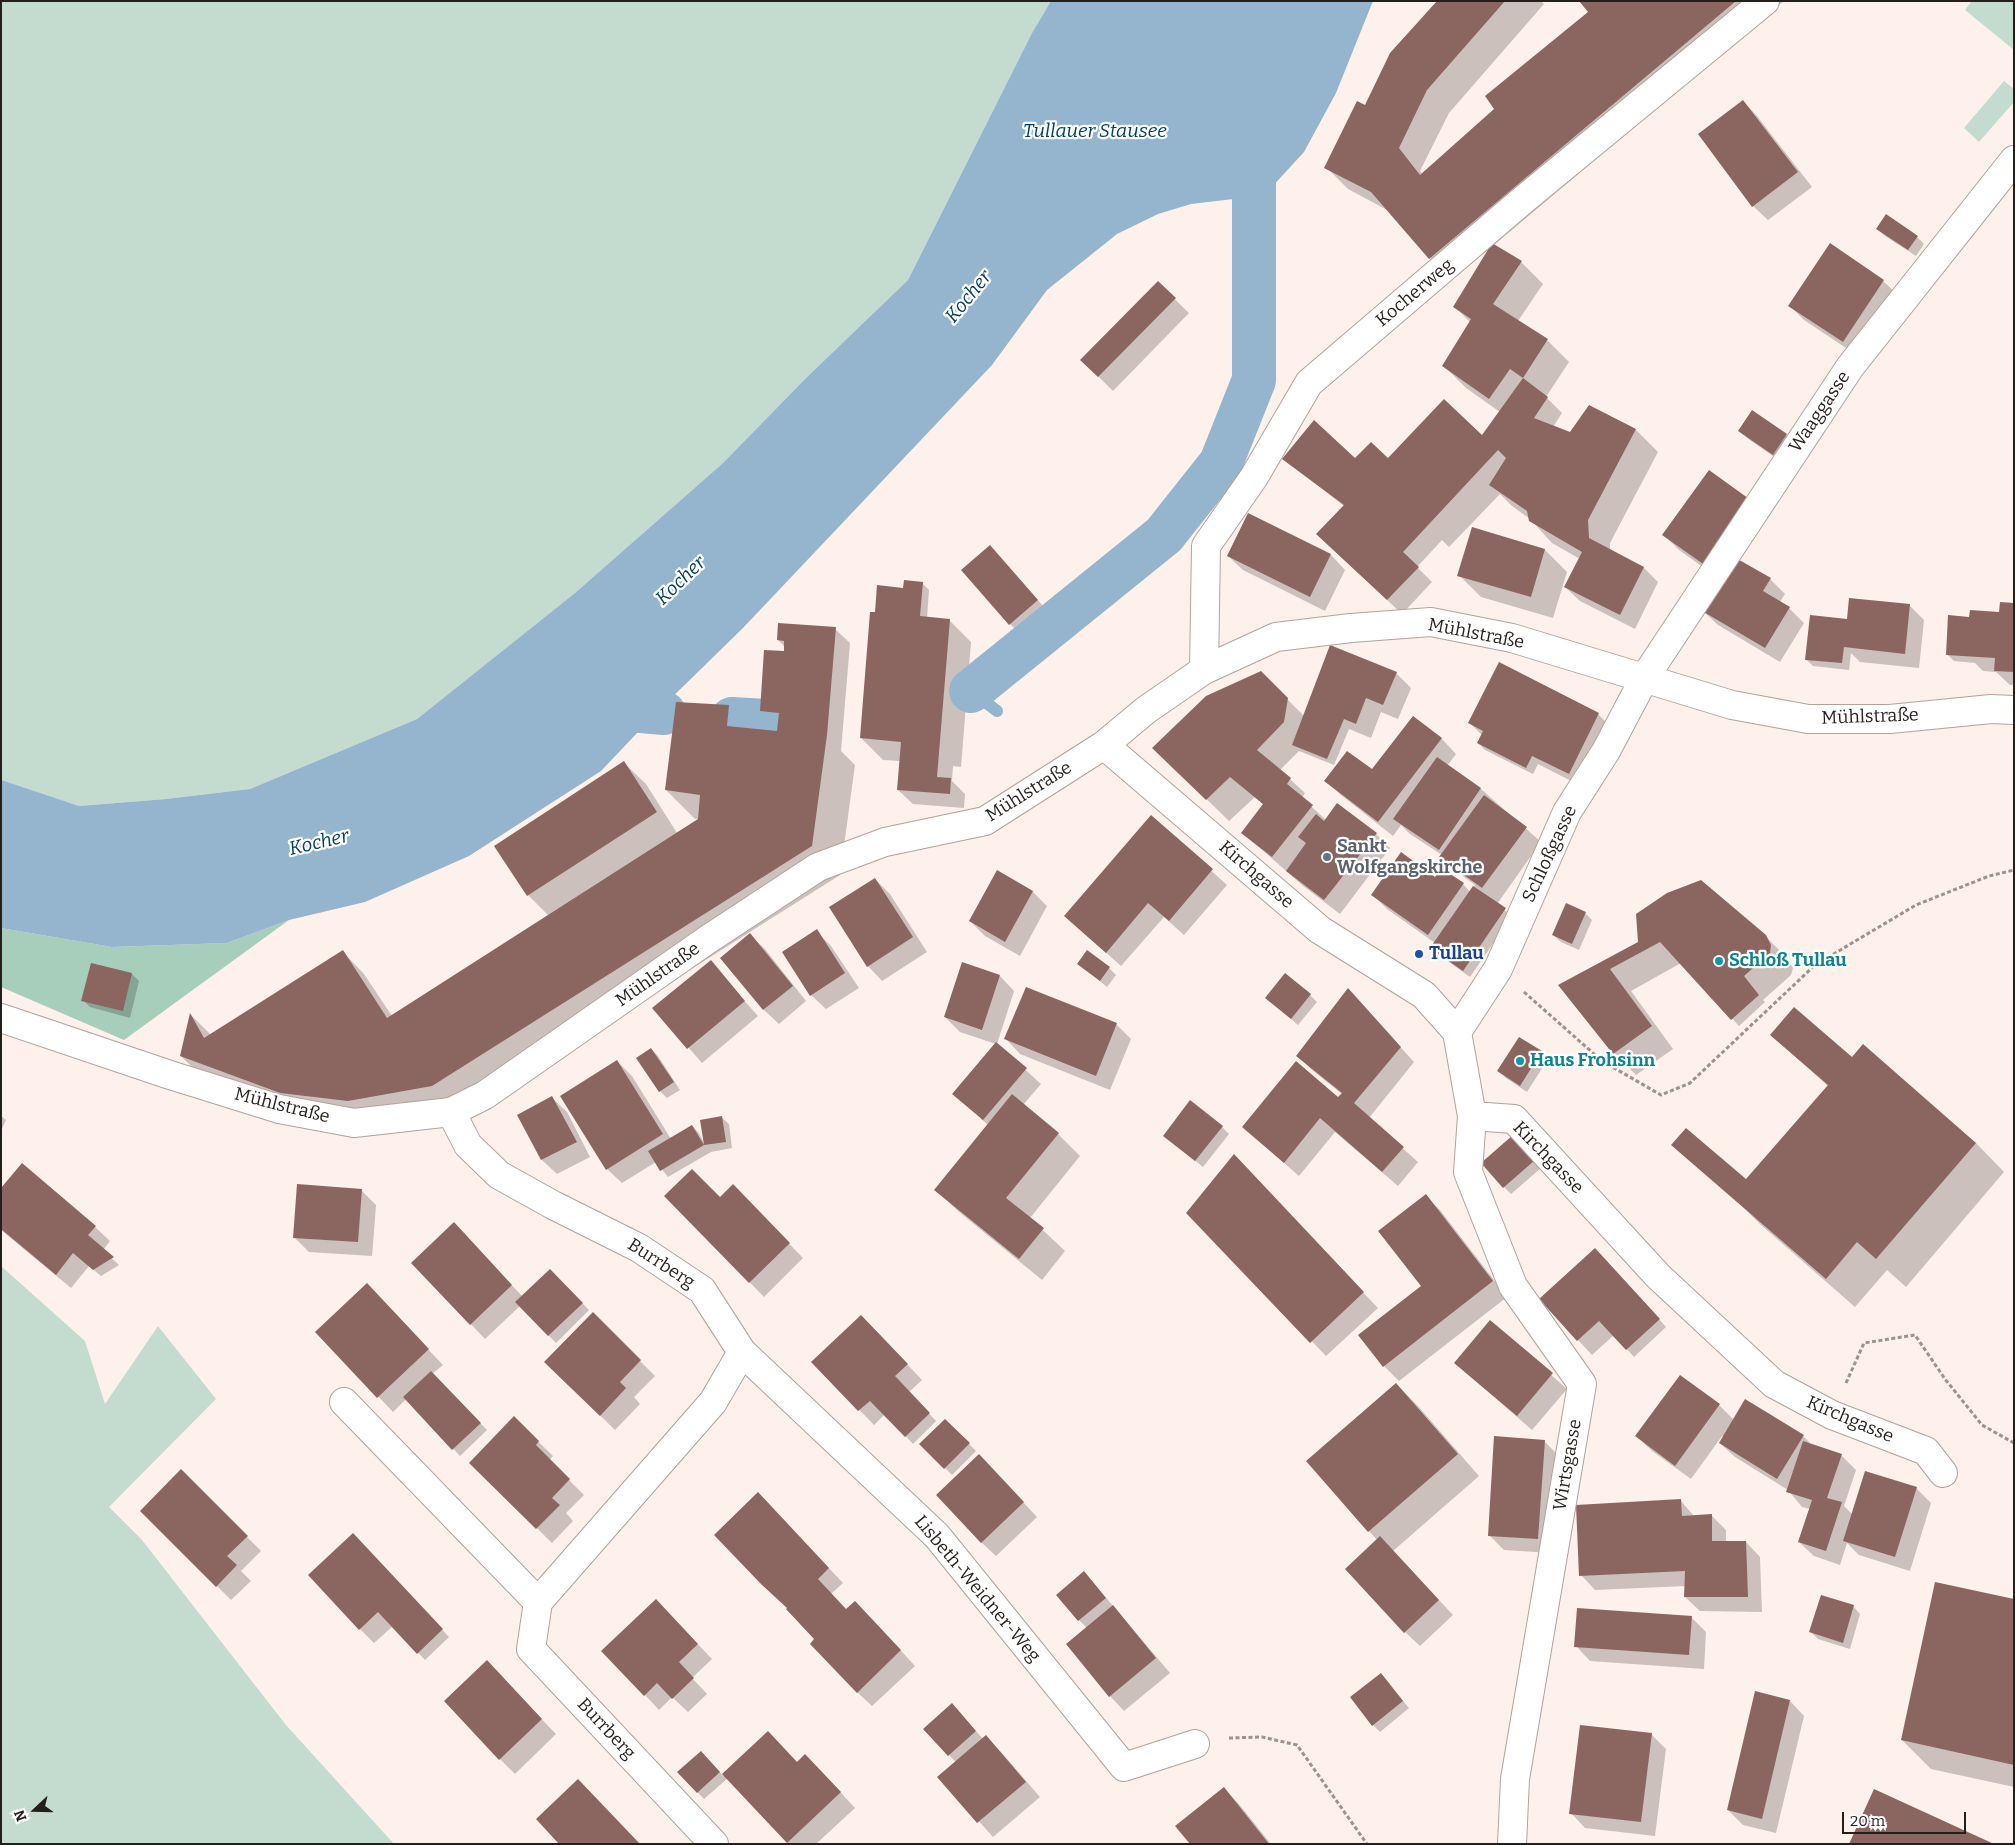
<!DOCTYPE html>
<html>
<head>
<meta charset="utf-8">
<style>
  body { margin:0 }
  #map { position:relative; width:2015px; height:1845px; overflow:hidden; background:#fef0eb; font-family:Bitter,serif }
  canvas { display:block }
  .frame { position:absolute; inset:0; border:2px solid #251f1c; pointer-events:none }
  .north { position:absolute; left:10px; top:1785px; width:50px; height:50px; -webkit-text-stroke:4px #fff; paint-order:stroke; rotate:249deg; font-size:14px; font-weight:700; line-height:20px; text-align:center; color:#251f1c }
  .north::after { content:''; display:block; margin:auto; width:18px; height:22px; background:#251f1c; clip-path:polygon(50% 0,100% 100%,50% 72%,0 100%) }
  .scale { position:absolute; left:1842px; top:1812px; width:124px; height:22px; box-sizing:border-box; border:2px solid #251f1c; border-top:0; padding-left:6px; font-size:15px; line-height:18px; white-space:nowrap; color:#251f1c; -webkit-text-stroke:4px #fff; paint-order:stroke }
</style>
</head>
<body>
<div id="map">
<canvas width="2015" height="1845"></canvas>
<div class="frame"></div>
<div class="north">N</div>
<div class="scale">20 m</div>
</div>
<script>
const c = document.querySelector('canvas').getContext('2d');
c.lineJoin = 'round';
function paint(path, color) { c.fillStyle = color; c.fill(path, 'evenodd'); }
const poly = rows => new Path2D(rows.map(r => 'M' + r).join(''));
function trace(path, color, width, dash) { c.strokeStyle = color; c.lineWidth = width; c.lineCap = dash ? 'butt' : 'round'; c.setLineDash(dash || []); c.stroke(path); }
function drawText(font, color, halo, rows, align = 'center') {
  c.font = font + ' Bitter,serif'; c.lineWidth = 4.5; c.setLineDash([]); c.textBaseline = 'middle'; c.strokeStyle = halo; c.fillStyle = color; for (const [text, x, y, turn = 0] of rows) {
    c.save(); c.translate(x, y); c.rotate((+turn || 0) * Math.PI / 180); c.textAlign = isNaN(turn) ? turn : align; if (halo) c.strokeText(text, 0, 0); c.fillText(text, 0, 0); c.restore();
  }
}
const green = poly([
  [1,1,1051,1,1032,33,908,280,807,377,723,463,575,593,417,719,250,789,166,799,79,806,1,782],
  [1972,1,2014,1,2014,50,1965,10],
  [2004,81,2014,89,2014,102,1979,142,1964,128],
  [1,1266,85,1341,105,1404,158,1326,216,1399,109,1507,142,1540,286,1725,394,1844,1,1844]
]);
const forest = poly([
  [289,920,124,1040,1,987,1,928,112,947,227,943]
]);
const water = poly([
  [1051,1,1373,1,1336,93,1304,152,1270,189,1255,192,1242,198,1191,204,1158,214,1117,234,1047,290,992,365,743,628,659,710,601,771,469,856,365,902,289,920,227,943,112,947,1,928,1,780,79,806,166,799,250,789,417,719,575,593,723,463,807,377,908,280,1032,33]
]);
const shadow = poly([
  [1438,1,1541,1,1544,4,1449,113,1420,171,1423,174,1496,109,1590,12,1580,1,1784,1,1494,245,1521,262,1543,284,1518,321,1547,340,1569,362,1546,397,1562,413,1553,427,1570,434,1589,407,1636,430,1658,452,1610,543,1610,550,1644,568,1658,582,1635,629,1580,601,1565,587,1580,559,1552,543,1530,519,1512,506,1500,494,1449,547,1442,540,1417,567,1432,582,1402,614,1333,549,1344,506,1284,459,1388,460,1492,447,1500,412,1466,388,1444,366,1471,323,1454,306,1489,249,1452,280,1430,258,1389,211,1348,189,1326,167],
  [1743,101,1757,116,1812,187,1768,220,1753,206],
  [1878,229,1917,237,1924,244,1916,256,1885,236],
  [1883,281,1898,295,1858,356,1804,320,1789,305],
  [1158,283,1189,313,1113,391,1082,360],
  [1740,431,1786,435,1793,442,1780,461,1747,438],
  [1248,514,1331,555,1345,570,1325,611,1243,570,1228,556],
  [1473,529,1545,550,1567,572,1553,618,1481,597,1459,575],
  [1664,535,1770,579,1785,594,1780,602,1789,608,1804,623,1780,662,1718,625,1703,611,1721,580,1679,550],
  [990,546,1051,615,1025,638,1010,624],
  [922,583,929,590,927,618,949,620,971,642,961,767,953,766,952,781,965,794,964,808,913,804,898,790,901,761,883,760,861,738,878,614,904,589],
  [2014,604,2014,685,2010,685,1996,672,1983,671,1975,663,1954,661,1947,654,1969,618,2000,613],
  [1910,606,1924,620,1919,668,1860,662,1851,653,1849,670,1813,666,1806,659,1848,620],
  [835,629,850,643,841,751,855,765,840,875,462,1114,370,1123,203,1078,181,1056,191,1015,211,1035,343,952,364,974,392,1016,549,916,528,895,496,846,624,763,646,784,677,833,699,819,695,819,666,790,728,706,752,729,778,732,779,718,768,717,761,710,785,652,785,647,778,640],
  [1261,673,1304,716,1396,673,1411,688,1398,719,1381,712,1371,738,1349,729,1334,765,1299,751,1280,770,1305,793,1302,798,1326,820,1376,834,1390,848,1340,914,1302,885,1243,833,1264,805,1255,797,1229,821,1176,769],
  [1598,714,1613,729,1583,787,1538,764,1533,774,1485,750,1478,743,1482,735,1470,723],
  [1414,718,1442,739,1456,754,1447,766,1481,789,1541,842,1497,904,1512,916,1470,977,1439,955,1432,948,1435,943,1387,909,1373,895,1436,879,1463,884,1470,892,1475,885,1456,871,1442,855,1410,834,1401,825,1393,836,1341,795,1326,781,1372,771],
  [1152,817,1227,885,1184,935,1164,917,1121,966,1065,916],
  [875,879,890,894,927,952,882,981,868,966],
  [1033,892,1047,906,1020,956,985,936,970,921],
  [1585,913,1592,920,1579,950,1561,942,1553,935],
  [816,931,831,946,859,988,826,1009,811,995],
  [750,935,765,949,806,1001,779,1024,764,1010,722,958],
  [1765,936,1787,958,1793,968,1791,975,1763,1000,1765,1002,1739,1026,1681,963,1631,991,1673,1049,1636,1075,1614,1053,1560,985,1640,942],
  [710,962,758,1016,702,1063,654,1008],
  [92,964,132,974,139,981,130,1018,90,1007,83,1000],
  [963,964,1000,976,1014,991,997,1044,1041,1084,1023,1105,1058,1134,1080,1156,1030,1218,1065,1251,1042,1280,958,1211,936,1190,988,1125,954,1094,996,1044,960,1032,945,1017],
  [1079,964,1109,968,1116,975,1107,987],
  [1310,995,1317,1002,1298,1025,1267,998],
  [1362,1005,1414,1062,1369,1118,1418,1162,1398,1186,1335,1132,1299,1176,1243,1127,1338,1099,1342,1094,1312,1070,1298,1056],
  [1116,1024,1131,1039,1110,1090,1020,1054,1006,1039],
  [1519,1038,1541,1052,1548,1059,1527,1092,1506,1078,1499,1071],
  [651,1049,658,1056,680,1090,667,1098,660,1091,637,1058],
  [1787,1049,1852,1058,1976,1143,2004,1172,1906,1287,1887,1270,1855,1307,1761,1225,1740,1204,1746,1181,1828,1086],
  [617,1061,632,1076,671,1139,692,1126,699,1133,704,1143,721,1117,729,1124,732,1148,711,1152,668,1177,656,1162,622,1183,607,1169],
  [552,1098,567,1112,590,1157,557,1174,542,1160,519,1115],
  [1,1116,6,1120,1,1131],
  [1222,1127,1229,1134,1203,1167,1164,1136],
  [1513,1137,1541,1168,1511,1194,1504,1187],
  [22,1165,95,1227,110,1241,103,1250,119,1265,101,1276,89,1266,71,1288,1,1230,1,1190],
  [733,1186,803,1258,764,1297,666,1196,720,1199],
  [361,1190,376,1205,372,1256,309,1252,294,1237],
  [1425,1196,1440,1210,1507,1297,1399,1381,1384,1366,1423,1286],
  [468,1239,523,1297,550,1271,589,1310,556,1343,520,1306,485,1339,413,1263],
  [1595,1249,1666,1327,1634,1357,1614,1335,1592,1355,1578,1340],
  [1333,1261,1378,1308,1326,1356,1260,1287],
  [381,1300,443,1365,432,1374,487,1430,460,1456,406,1399,393,1412,317,1332],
  [593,1314,655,1376,634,1397,640,1404,615,1430,546,1362],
  [1490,1321,1567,1389,1532,1430,1455,1363],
  [876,1331,922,1380,909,1392,936,1421,913,1444,885,1414,874,1425,813,1362],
  [1680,1376,1719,1405,1734,1420,1746,1401,1803,1436,1813,1446,1841,1455,1856,1470,1844,1506,1853,1515,1916,1488,1931,1503,1910,1571,1859,1555,1847,1543,1840,1565,1814,1556,1799,1542,1810,1509,1802,1507,1788,1490,1735,1457,1720,1443,1724,1437,1722,1436,1691,1479,1652,1451,1637,1436],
  [1396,1384,1418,1406,1479,1476,1393,1551,1453,1615,1420,1646,1405,1632,1378,1541,1369,1531],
  [514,1418,553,1456,549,1460,584,1495,566,1513,573,1521,552,1543,471,1463],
  [945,1420,976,1451,952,1475,921,1444],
  [1544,1441,1559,1456,1552,1553,1504,1550,1489,1535],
  [181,1471,261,1551,241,1571,251,1581,231,1600,142,1511],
  [994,1471,1037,1517,996,1556,981,1542],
  [1680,1500,1695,1517,1711,1515,1726,1530,1726,1542,1746,1542,1760,1557,1762,1612,1700,1611,1685,1597,1686,1586,1595,1590,1581,1575],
  [773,1509,843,1583,831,1594,847,1611,870,1617,915,1666,872,1706,857,1692,816,1640],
  [367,1549,449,1637,425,1660,393,1626,374,1643,360,1629],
  [1091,1580,1170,1673,1124,1711,1110,1696,1087,1628,1079,1620],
  [2014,1600,2014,1787,1931,1769,1902,1740],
  [1853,1606,1860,1614,1850,1649,1818,1639,1811,1632],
  [670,1615,712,1659,692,1678,707,1694,688,1712,672,1697,659,1710,645,1695],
  [1691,1617,1706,1632,1704,1669,1590,1661,1576,1646],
  [501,1677,556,1734,515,1774,500,1759],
  [1387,1681,1409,1708,1380,1732,1373,1725],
  [1790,1701,1804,1716,1776,1833,1743,1825,1728,1810],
  [959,1712,983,1739,986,1737,1001,1752,1040,1797,993,1837,939,1777,956,1762,949,1755],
  [768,1733,797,1763,820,1770,855,1808,816,1844,789,1844,728,1778,704,1799,678,1772,708,1759,723,1776],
  [1651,1734,1666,1749,1655,1836,1585,1828,1571,1813],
  [1224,1789,1238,1803,1271,1844,1191,1844]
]);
const stream = poly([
  [971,691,997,711]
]);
const canal = poly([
  [971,691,1164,535,1221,463,1254,380,1254,132],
  [596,707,664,713],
  [732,719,766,721]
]);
const building = poly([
  [1437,1,1505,1,1427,90,1399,148,1420,175,1494,109,1485,96,1588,12,1579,1,1736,1,1429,259,1371,192,1324,168,1357,101,1365,105,1390,53],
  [1743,100,1798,172,1752,207,1698,134],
  [1886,214,1918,236,1908,250,1876,229],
  [1492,243,1522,261,1493,304,1548,339,1523,378,1548,397,1534,418,1570,432,1589,405,1636,429,1588,520,1589,538,1644,567,1620,615,1564,587,1582,552,1529,521,1527,511,1489,485,1506,458,1498,450,1403,552,1419,567,1387,600,1316,534,1344,505,1282,459,1314,420,1355,458,1371,442,1388,458,1444,399,1482,435,1523,378,1510,369,1489,399,1442,366,1471,319,1453,307],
  [1830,243,1884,280,1843,342,1788,306],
  [1158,281,1176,298,1098,377,1080,360],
  [1752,410,1787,434,1773,455,1738,431],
  [1709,470,1752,501,1706,566,1662,535],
  [1248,513,1331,554,1310,597,1227,556],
  [1472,527,1545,549,1531,597,1457,576],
  [990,545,1038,600,1009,625,961,570],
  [1734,557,1771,578,1763,591,1790,607,1765,648,1702,611],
  [904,580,923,582,920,616,950,619,937,777,951,778,950,794,897,790,901,742,860,738,870,612,875,612,877,585,903,588],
  [1849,598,1910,604,1905,654,1844,647,1842,663,1805,660,1810,615,1847,619],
  [2000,602,2014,603,2014,672,1994,671,1995,658,1946,655,1948,615,1969,617,1970,610,1999,612],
  [778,623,836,627,827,735,812,846,432,1086,348,1101,280,1093,180,1056,190,1013,204,1038,343,950,387,1018,698,819,700,795,665,790,676,702,729,705,727,726,777,731,779,713,760,711,764,650,784,651,784,641,777,640],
  [1330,645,1397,672,1383,705,1366,698,1356,724,1344,719,1327,759,1292,745],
  [1499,662,1599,713,1569,774,1532,756,1526,768,1477,743,1483,731,1468,723],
  [1261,671,1288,698,1284,722,1257,750,1291,778,1287,784,1313,805,1272,857,1241,833,1263,804,1230,777,1206,800,1152,748,1206,696],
  [1413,716,1442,738,1378,822,1324,781,1347,751,1372,769],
  [1437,757,1481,788,1439,850,1393,819],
  [624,761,657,812,527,896,494,846],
  [1484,795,1527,827,1482,888,1439,857],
  [1337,803,1377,833,1324,900,1286,871,1306,843,1298,837,1316,814,1324,821],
  [1151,815,1213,869,1169,921,1148,903,1106,953,1064,916],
  [1401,852,1435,877,1441,868,1464,883,1428,935,1371,895],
  [997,870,1033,891,1005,942,969,921],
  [875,878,913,937,867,967,829,907],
  [1701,880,1766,935,1771,945,1770,953,1744,976,1759,995,1731,1020,1660,942,1610,969,1652,1026,1613,1054,1558,985,1638,942,1636,914,1667,893],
  [1473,886,1506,908,1463,971,1430,948],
  [1566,903,1586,912,1572,944,1552,935],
  [817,929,845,973,810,996,782,952],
  [750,933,793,986,763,1010,720,958],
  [1087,950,1110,967,1100,981,1077,964],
  [711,960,745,1001,687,1049,652,1008],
  [962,962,1000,975,982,1030,944,1017],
  [91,963,132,973,123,1011,81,1001],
  [1285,973,1311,994,1291,1019,1265,998],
  [1026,987,1117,1023,1096,1076,1004,1039],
  [1348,988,1401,1047,1354,1103,1404,1147,1382,1172,1320,1118,1284,1163,1242,1127,1296,1061,1338,1097,1342,1093,1296,1056],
  [1794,1007,1852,1057,1863,1044,1976,1143,1876,1259,1857,1242,1826,1279,1671,1145,1686,1128,1746,1179,1828,1085,1770,1035],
  [1519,1037,1542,1051,1520,1086,1497,1071],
  [996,1042,1027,1068,983,1120,952,1094],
  [651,1048,674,1082,659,1092,636,1058],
  [617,1060,663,1134,606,1170,560,1096],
  [1012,1094,1059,1133,1006,1198,1044,1228,1019,1259,934,1190],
  [552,1096,577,1142,541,1160,517,1115],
  [1190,1100,1223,1126,1195,1161,1163,1136],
  [722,1116,726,1142,704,1145,700,1120],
  [692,1125,704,1145,660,1171,648,1151],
  [1513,1135,1535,1160,1503,1188,1481,1163],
  [1234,1154,1364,1292,1310,1343,1186,1213],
  [22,1163,96,1226,88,1235,114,1257,93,1270,73,1253,56,1275,1,1229,1,1188],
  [692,1169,720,1197,733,1184,790,1243,749,1283,664,1196],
  [297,1184,362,1189,358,1242,293,1238],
  [1426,1194,1493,1281,1383,1367,1358,1335,1421,1286,1378,1231],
  [454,1222,512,1285,470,1325,411,1263],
  [1595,1248,1660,1319,1626,1350,1599,1321,1577,1341,1539,1299],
  [550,1269,583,1303,548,1336,515,1302],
  [367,1283,429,1349,377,1398,315,1332],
  [593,1312,641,1360,620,1382,626,1388,600,1416,544,1362],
  [861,1315,908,1364,895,1376,930,1413,905,1437,870,1401,858,1411,811,1362],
  [1490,1320,1553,1373,1517,1416,1454,1363],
  [431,1371,481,1423,452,1450,403,1397],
  [1680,1375,1720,1404,1675,1466,1635,1436],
  [1396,1383,1458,1454,1368,1532,1306,1461],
  [1745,1399,1804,1435,1777,1479,1719,1443],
  [514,1416,539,1441,536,1445,570,1479,552,1498,560,1505,536,1529,469,1463],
  [945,1419,970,1443,944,1469,919,1444],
  [1494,1436,1545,1440,1538,1539,1488,1536],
  [1803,1441,1842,1454,1827,1498,1842,1502,1826,1551,1798,1542,1812,1500,1786,1492],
  [979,1454,1024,1502,981,1543,936,1495],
  [181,1469,248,1536,227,1556,237,1565,216,1587,140,1511],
  [1865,1471,1917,1487,1895,1557,1843,1541],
  [758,1492,829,1568,818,1579,846,1609,855,1601,901,1650,857,1693,810,1644,814,1639,786,1609,787,1608,761,1584,714,1535],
  [1681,1499,1682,1516,1712,1514,1712,1541,1746,1541,1748,1597,1684,1597,1685,1571,1579,1576,1576,1505],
  [353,1533,443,1629,417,1654,378,1612,359,1630,308,1575],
  [1380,1536,1439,1600,1404,1633,1345,1569],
  [1084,1571,1106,1598,1078,1621,1056,1595],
  [1935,1582,2014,1599,2014,1765,1901,1740],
  [1821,1595,1854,1605,1843,1643,1809,1632],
  [656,1599,698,1644,679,1662,694,1678,672,1699,657,1683,644,1696,601,1651],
  [1113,1605,1156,1658,1109,1697,1066,1644],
  [1577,1608,1692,1616,1689,1655,1574,1647],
  [487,1660,542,1719,499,1760,444,1701],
  [1381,1673,1403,1701,1372,1726,1350,1697],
  [1755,1691,1790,1700,1762,1819,1727,1810],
  [952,1703,976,1731,948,1756,923,1729],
  [1580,1725,1652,1733,1641,1822,1569,1814],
  [768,1731,797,1762,805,1754,841,1792,787,1843,722,1774],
  [986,1735,1026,1782,977,1823,937,1777],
  [701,1751,720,1772,697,1793,677,1772],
  [578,1779,640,1844,559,1844,536,1819],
  [1224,1787,1269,1844,1190,1844,1175,1826],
  [1874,1789,1994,1844,1849,1844]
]);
const path = poly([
  [1524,992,1602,1061,1661,1095,1690,1083,1815,965,1916,905,1989,876,2014,870],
  [1846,1383,1864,1343,1915,1335,1945,1379,1982,1425,2014,1443],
  [1229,1738,1262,1737,1297,1745,1367,1844]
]);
const minor = poly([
  [1204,670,1206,546,1254,477,1309,383,1523,200,1765,1],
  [1104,745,1320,930,1424,995,1457,1032,1472,1116,1468,1172,1513,1286,1582,1384,1515,1779,1512,1844],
  [1,1018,170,1075,279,1109,354,1123,451,1112,485,1095,707,940,818,867,885,842,985,821,1104,745,1146,710,1204,670,1276,637,1351,628,1431,622,1512,638,1732,705,1808,719,1890,719,1991,709,2014,710],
  [1457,1032,1498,969,1567,812,1606,751,1645,677,1850,367,2014,160],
  [451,1112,468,1145,499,1175,553,1205,639,1248,702,1290,742,1352,713,1402,538,1602,531,1649,714,1844],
  [1472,1116,1514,1119,1658,1276,1774,1384,1832,1415,1926,1451,1943,1473],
  [742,1352,937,1536,1124,1767,1195,1744],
  [344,1402,538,1602]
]);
const markers = [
  [1327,857,5,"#6b7280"],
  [1419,954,5,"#1a4fb4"],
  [1719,961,5,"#0f9aa8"],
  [1520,1061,5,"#0f9aa8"]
];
const streetNames = [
  ["Kocherweg",1415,293,-40],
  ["Waaggasse",1820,412,-56],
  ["Mühlstraße",1476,634,11],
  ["Mühlstraße",1870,717,-2],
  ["Mühlstraße",1029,792,-32],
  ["Schloßgasse",1550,854,-65],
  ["Kirchgasse",1256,875,41],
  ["Mühlstraße",658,975,-35],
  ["Mühlstraße",282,1106,14],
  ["Kirchgasse",1548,1158,46],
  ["Burrberg",661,1264,33],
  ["Kirchgasse",1850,1420,23],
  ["Wirtsgasse",1568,1465,-80],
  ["Lisbeth-Weidner-Weg",977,1589,50],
  ["Burrberg",606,1729,47]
];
const worshipNames = [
  ["Sankt",1337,847],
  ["Wolfgangskirche",1337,868]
];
const transitNames = [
  ["Tullau",1429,954]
];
const cultureNames = [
  ["Schloß Tullau",1729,961],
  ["Haus Frohsinn",1530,1061]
];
const waterNames = [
  ["Tullauer Stausee",1095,132],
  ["Kocher",969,297,-51],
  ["Kocher",681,581,-44],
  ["Kocher",319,843,-13]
];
paint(green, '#c3dccf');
paint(forest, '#a7ceba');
paint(water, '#94b5cd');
paint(shadow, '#0003');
trace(stream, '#94b5cd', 12);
trace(canal, '#94b5cd', 44);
paint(building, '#8b6560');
trace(minor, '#b2a29c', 30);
trace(path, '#9c928e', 3, [4, 2.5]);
trace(minor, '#fff', 28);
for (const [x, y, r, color] of markers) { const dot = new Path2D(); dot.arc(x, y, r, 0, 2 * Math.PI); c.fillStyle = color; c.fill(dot); trace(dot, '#fff', 2); }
drawText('18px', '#251f1c', '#fff', streetNames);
drawText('bold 18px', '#5b616d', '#fff', worshipNames, 'left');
drawText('bold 18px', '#164399', '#fff', transitNames, 'left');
drawText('bold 18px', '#0d838f', '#fff', cultureNames, 'left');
drawText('italic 19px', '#023f60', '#fff', waterNames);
</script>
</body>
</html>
